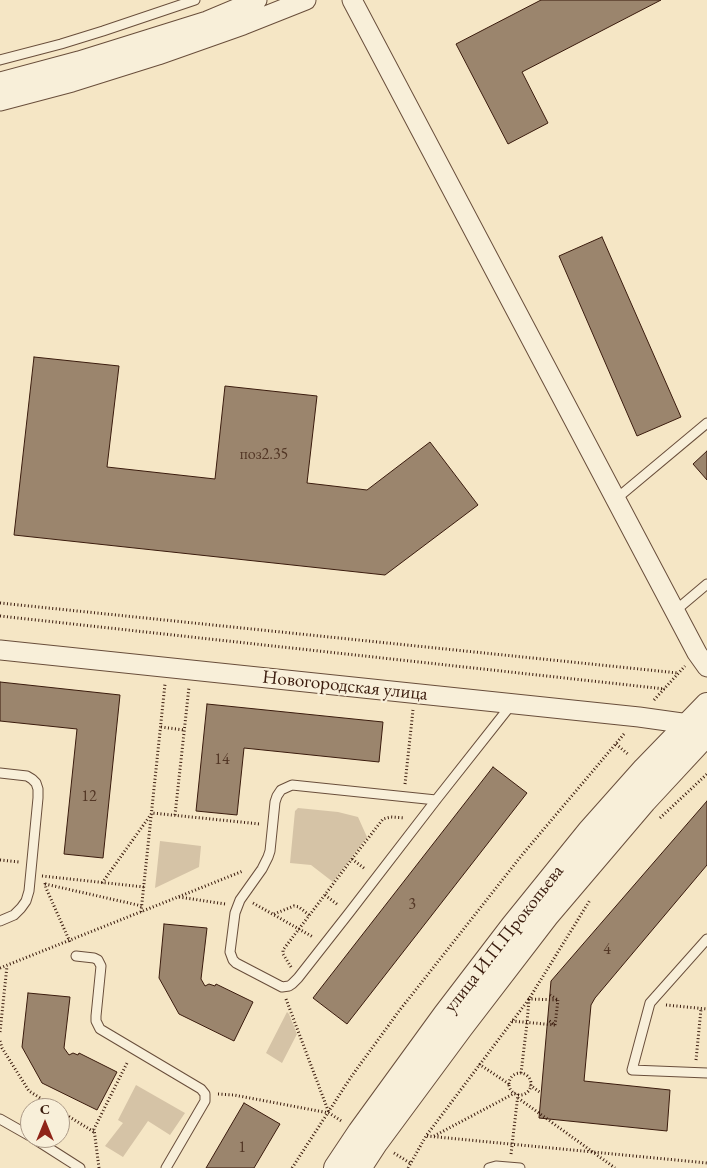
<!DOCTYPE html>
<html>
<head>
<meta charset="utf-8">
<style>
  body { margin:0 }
  #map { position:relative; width:707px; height:1168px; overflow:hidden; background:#f5e6c5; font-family:"EB Garamond",serif }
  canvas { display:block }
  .north { position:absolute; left:20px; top:1098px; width:50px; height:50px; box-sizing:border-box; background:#f8efd9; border:1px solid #ac9a87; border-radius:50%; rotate:0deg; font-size:14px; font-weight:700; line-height:20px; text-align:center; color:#3a1b0d }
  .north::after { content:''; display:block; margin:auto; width:18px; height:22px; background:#8f2418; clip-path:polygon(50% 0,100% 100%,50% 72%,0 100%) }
</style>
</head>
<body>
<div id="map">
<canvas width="707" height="1168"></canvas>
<div class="north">С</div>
</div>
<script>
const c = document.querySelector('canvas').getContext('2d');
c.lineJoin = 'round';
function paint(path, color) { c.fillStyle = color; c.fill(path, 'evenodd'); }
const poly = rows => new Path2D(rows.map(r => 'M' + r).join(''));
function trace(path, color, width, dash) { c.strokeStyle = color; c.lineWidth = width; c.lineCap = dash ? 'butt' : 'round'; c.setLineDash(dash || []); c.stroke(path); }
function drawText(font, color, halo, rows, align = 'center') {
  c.font = font + ' "EB Garamond",serif'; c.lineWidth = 4.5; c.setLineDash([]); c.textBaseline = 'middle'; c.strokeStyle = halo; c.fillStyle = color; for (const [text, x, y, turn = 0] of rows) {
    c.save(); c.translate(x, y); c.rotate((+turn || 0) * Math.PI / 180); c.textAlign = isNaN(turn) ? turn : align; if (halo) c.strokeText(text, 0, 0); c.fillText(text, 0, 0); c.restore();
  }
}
const green = poly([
  [298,808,338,812,358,817,367,837,333,882,311,865,290,863,295,811],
  [160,841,201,846,199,867,155,888],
  [287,1012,289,1014,297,1034,282,1063,266,1053],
  [136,1085,185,1113,170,1135,148,1121,123,1157,105,1146,123,1123,118,1120]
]);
const building = poly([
  [541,0,661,0,522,72,548,123,508,144,456,44,541,0],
  [602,237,681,417,637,436,559,256,602,237],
  [34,357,119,366,107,467,215,479,225,386,317,396,307,483,367,490,430,442,478,505,385,575,14,535,34,357],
  [707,451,707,480,693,464,707,451],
  [0,682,120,695,103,858,64,854,77,729,0,721,0,682],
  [207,704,383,722,379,762,244,748,237,815,196,811,207,704],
  [493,767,527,793,347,1024,313,998,493,767],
  [707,801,707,865,595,998,591,1005,584,1081,670,1090,667,1131,539,1118,551,981,707,801],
  [164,924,207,928,201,979,205,986,209,984,215,986,216,984,253,1002,234,1041,179,1014,159,978,164,924],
  [28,993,70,997,64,1048,69,1055,73,1053,78,1055,79,1053,117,1072,97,1110,42,1083,22,1047,28,993],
  [244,1103,280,1124,254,1168,206,1168,244,1103]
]);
const path = poly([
  [0,603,678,673],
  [0,616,665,689],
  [654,700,685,666],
  [161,727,184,730],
  [616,744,629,755],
  [405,784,413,710],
  [175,815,189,687],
  [660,818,707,774],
  [352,859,365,869],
  [0,860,19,862],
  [42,876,144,887],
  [45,883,46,888,70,942],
  [102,883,152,813,260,824],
  [45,884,142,906],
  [325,895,338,905],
  [179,897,225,904],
  [253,903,313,937],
  [141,912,165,684],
  [274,914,294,906,299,907,309,915],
  [291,967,283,954,283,950,352,859,383,819,391,817,405,818],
  [0,968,243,871],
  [286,999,329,1113],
  [666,1005,707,1009],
  [512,1021,555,1025,548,1020],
  [555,1025,558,1000],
  [0,1032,7,966],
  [0,1041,2,1048,29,1091,56,1108],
  [696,1060,701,1009],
  [479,1064,509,1084],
  [521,1073,527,1023,529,999,558,1000,550,995],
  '509 1084a11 11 0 1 1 22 0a11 11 0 1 1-22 0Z',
  [530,1085,541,1093],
  [218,1094,234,1095,329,1113,343,1122],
  [518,1098,615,1168],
  [60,1111,94,1132],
  [427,1136,707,1163],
  [434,1136,515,1093],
  [394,1153,410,1163],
  [511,1154,518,1094],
  [99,1168,94,1129,128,1061],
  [292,1168,351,1077,399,1011,522,855,624,734],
  [408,1168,426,1136,529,999,590,900]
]);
const service = poly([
  [0,60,61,44,103,31,195,0],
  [616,499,707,423],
  [675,611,707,584],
  [0,773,27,776,32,779,36,783,38,789,38,798,29,891,26,901,21,908,14,915,0,921],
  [436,800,292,785,281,790,277,796,275,802,270,851,268,857,262,869,240,900,235,913,230,952,233,960,236,963,282,987,289,986,292,984,298,978,349,913,436,800,511,705],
  [707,939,650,1003,632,1070,707,1073],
  [76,956,94,958,98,960,101,966,96,1016,96,1021,100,1029,201,1089,205,1094,205,1101,166,1168],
  [0,1119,30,1136],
  [33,1138,80,1168],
  [489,1168,496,1166,520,1168]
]);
const minor = poly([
  [352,0,697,653,707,667],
  [0,82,79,61,207,21,257,0],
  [0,101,72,82,158,55,243,25,306,0],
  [0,650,639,717,689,724]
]);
const tertiary = poly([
  [336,1168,360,1132,445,1015,513,926,589,832,645,769,707,705],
  [359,1168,376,1142,461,1027,547,915,644,801,707,733]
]);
const numberNames = [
  ["поз2.35",264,455],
  ["14",222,760],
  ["12",89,797],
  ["3",412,905],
  ["4",607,950],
  ["1",242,1148]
];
const streetNames = [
  ["Новогородская улица",345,686,6],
  ["улица И.П.Прокопьева",504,939,-52]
];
paint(green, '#d5c3a6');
paint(building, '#9b856d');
trace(building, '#3a1b0d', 1);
trace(service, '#694e3b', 11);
trace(minor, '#694e3b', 21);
trace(tertiary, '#694e3b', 26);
trace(path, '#3a1b0d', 3, [1, 2.5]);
trace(service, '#f8efd9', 9);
trace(minor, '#f8efd9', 19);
trace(tertiary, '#f8efd9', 24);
drawText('16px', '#523625', null, numberNames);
drawText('19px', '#3a1b0d', '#f8efd9', streetNames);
</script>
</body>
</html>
